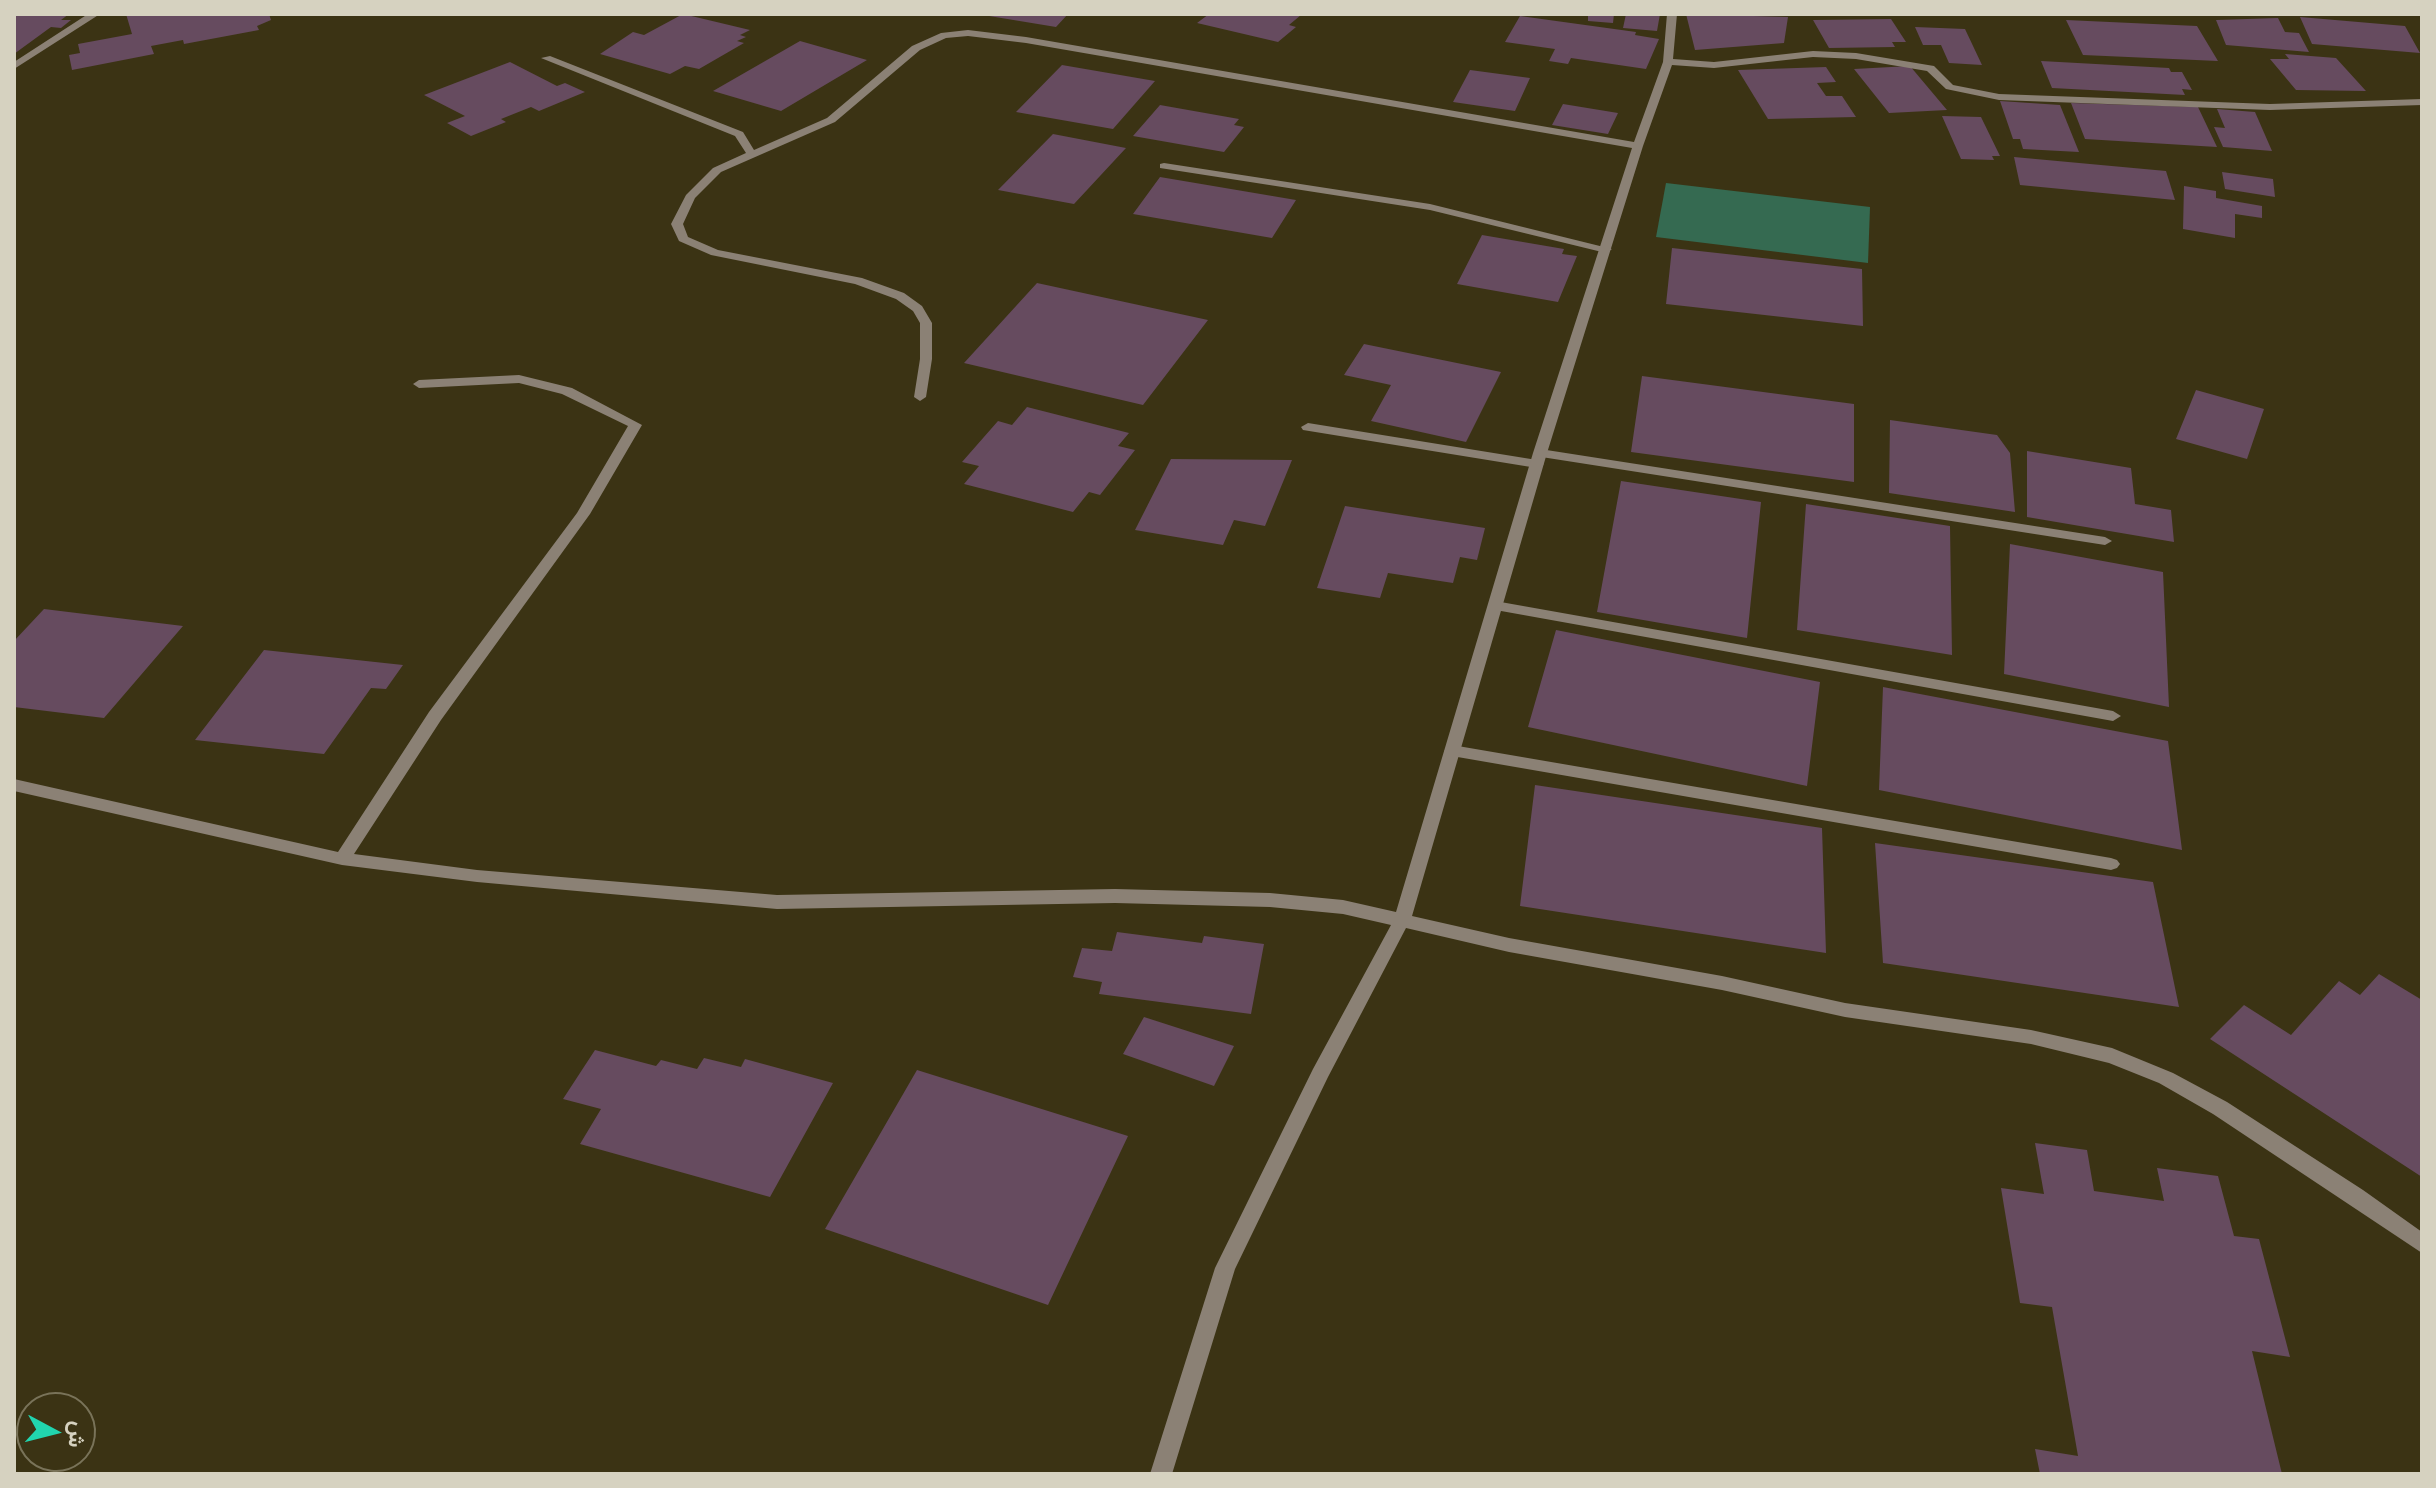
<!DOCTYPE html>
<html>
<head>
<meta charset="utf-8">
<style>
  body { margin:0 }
  #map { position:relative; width:2436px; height:1488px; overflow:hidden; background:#3b3314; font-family:Mulish,Vazirmatn,sans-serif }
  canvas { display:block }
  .frame { position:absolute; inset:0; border:16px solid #d6d2c0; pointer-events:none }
  .north { position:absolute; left:16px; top:1392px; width:80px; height:80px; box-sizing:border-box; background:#3b3314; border:2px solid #797359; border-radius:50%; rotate:97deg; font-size:22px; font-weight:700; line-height:32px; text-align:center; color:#d6d2c0 }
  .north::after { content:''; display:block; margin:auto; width:28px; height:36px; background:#21d5af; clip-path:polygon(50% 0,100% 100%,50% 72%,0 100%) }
</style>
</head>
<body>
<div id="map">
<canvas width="2436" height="1488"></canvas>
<div class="frame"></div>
<div class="north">ش</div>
</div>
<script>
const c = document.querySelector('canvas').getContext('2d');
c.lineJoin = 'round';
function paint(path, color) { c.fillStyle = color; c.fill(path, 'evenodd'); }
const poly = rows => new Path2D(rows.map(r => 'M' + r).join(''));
const green = poly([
  [1666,183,1870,207,1868,263,1656,237]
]);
const building = poly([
  [14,14,69,14,61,20,71,20,61,28,51,27,14,54],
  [126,14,269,14,271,20,257,26,259,30,184,44,183,40,151,46,154,54,72,70,69,55,80,53,78,44,132,34],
  [683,14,750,30,740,35,746,37,737,41,744,43,699,69,685,66,670,74,600,54,633,32,644,35],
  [977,14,1068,14,1056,27],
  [1209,14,1297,14,1301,15,1289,25,1296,27,1278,42,1197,23],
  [1588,14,1614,14,1613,23,1588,21],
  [1626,14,1660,14,1657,31,1623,28],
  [1686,14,1788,17,1784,43,1695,50],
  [1520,16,1636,32,1635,35,1659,39,1646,69,1571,58,1568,64,1549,61,1555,49,1505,42],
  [2300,17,2405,26,2420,53,2312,44],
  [2278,18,2285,32,2299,33,2309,52,2226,45,2216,20],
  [1891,19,1906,42,1892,42,1895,47,1829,48,1813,20],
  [2066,20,2197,26,2218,61,2083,55],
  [1915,27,1965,29,1982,65,1949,63,1941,45,1923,45],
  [800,41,867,60,781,111,713,91],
  [2285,54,2336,58,2366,91,2296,90,2270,59,2289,59],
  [2041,61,2169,68,2171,72,2182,72,2192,90,2182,89,2185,95,2052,88],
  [510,62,557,86,565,83,585,92,539,111,531,107,501,119,506,122,471,136,447,123,465,116,424,95],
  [1062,65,1155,81,1113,129,1016,112],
  [1910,66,1947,110,1889,113,1854,69],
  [1826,67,1836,82,1817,83,1826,96,1842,96,1856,117,1768,119,1738,70],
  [1470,70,1530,78,1515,111,1453,102],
  [2000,101,2060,105,2079,152,2023,149,2020,139,2013,139],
  [2071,103,2198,107,2217,147,2085,139],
  [1563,104,1618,113,1608,134,1552,125],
  [1160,105,1239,119,1234,125,1244,127,1224,152,1133,136],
  [2217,109,2255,112,2272,151,2223,147,2214,127,2225,128],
  [1942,116,1981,117,2000,156,1992,156,1994,160,1961,159],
  [1053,134,1126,148,1074,204,998,190],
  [2014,157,2166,171,2175,200,2020,185],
  [2222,172,2273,179,2275,197,2225,189],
  [1160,177,1296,200,1272,238,1133,214],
  [2184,186,2216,191,2216,198,2262,206,2262,218,2235,214,2235,238,2183,229],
  [1482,235,1564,249,1562,254,1577,256,1558,302,1457,284],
  [1672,248,1862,269,1863,326,1666,304],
  [1037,283,1208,320,1143,405,964,363],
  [1364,344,1501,372,1466,442,1371,421,1391,385,1344,375],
  [1642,376,1854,404,1854,482,1631,452],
  [2196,390,2264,409,2247,459,2176,439],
  [1027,407,1129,433,1118,446,1135,450,1100,495,1089,492,1073,512,964,484,979,466,962,462,998,421,1012,425],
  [1890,420,1997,435,2010,453,2015,512,1889,493],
  [2027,451,2131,468,2135,504,2171,510,2174,542,2027,517],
  [1171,459,1292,460,1265,526,1234,520,1223,545,1135,530],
  [1621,481,1761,502,1747,638,1597,612],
  [1806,504,1950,526,1952,655,1797,630],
  [1345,506,1485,528,1477,560,1460,557,1453,583,1388,573,1380,598,1317,588],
  [2010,544,2163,572,2169,707,2004,674],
  [44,609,183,626,104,718,14,707,14,641],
  [1556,630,1820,682,1807,786,1528,727],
  [264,650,403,665,386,689,371,688,324,754,195,740],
  [1883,687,2168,741,2182,850,1879,790],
  [1535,785,1822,828,1826,953,1520,906],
  [1875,843,2153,882,2179,1007,1883,963],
  [1117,932,1202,943,1204,936,1264,944,1251,1014,1099,994,1102,982,1073,977,1082,948,1112,951],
  [2379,974,2422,1000,2422,1177,2210,1039,2244,1005,2291,1035,2339,981,2360,995],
  [1144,1017,1234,1046,1214,1086,1123,1054],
  [595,1050,656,1066,661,1060,697,1069,704,1058,741,1067,745,1059,833,1083,770,1197,580,1144,601,1109,563,1099],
  [917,1070,1128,1136,1048,1305,825,1229],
  [2035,1143,2087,1150,2094,1191,2164,1201,2157,1168,2218,1176,2234,1236,2259,1239,2290,1357,2252,1351,2282,1474,2040,1474,2035,1449,2078,1456,2052,1307,2020,1303,2001,1188,2044,1194]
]);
const lane = poly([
  [1164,163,1430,204,1612,249,1606,253,1430,210,1160,168,1160,164,1164,163],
  [1308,423,1537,460,1544,464,1537,468,1303,430,1301,427,1308,423],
  [1540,449,2105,537,2112,541,2105,545,1535,456,1535,450,1540,449],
  [1495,601,2113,711,2121,716,2113,721,1490,609,1488,606,1490,603,1495,601],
  [1452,745,2111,858,2117,860,2120,864,2117,868,2111,870,1446,755,1444,751,1452,745]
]);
const street = poly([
  [88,14,100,14,14,69,14,62,88,14],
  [1667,14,1677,14,1673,59,1714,62,1813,51,1856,53,1934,66,1953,85,1999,94,2270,104,2422,99,2422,105,2270,110,1999,100,1946,89,1927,71,1856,59,1813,57,1714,68,1672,65,1643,146,1547,453,1412,916,1509,938,1722,976,1845,1003,2031,1030,2112,1048,2173,1073,2227,1102,2363,1190,2422,1232,2422,1253,2213,1114,2159,1083,2109,1063,2031,1044,1845,1017,1722,990,1509,952,1406,928,1328,1077,1235,1269,1172,1474,1150,1474,1215,1268,1313,1069,1391,925,1343,914,1270,907,1115,903,777,909,477,882,342,865,14,791,14,779,338,852,429,712,577,513,628,426,562,394,519,383,419,388,413,384,419,380,519,375,572,388,642,425,590,514,441,720,354,854,477,870,777,895,1115,889,1270,893,1343,900,1396,912,1533,453,1632,148,1026,43,968,36,946,38,920,50,835,122,721,172,695,198,683,224,688,237,718,250,862,278,904,293,922,306,932,323,932,359,926,397,920,401,914,397,920,359,920,323,913,311,896,299,855,284,711,255,679,241,671,224,686,195,713,168,746,153,735,136,541,58,550,56,743,132,754,150,827,118,912,46,941,33,968,30,1026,37,1634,142,1663,62,1667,14]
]);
paint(green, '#356a51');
paint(building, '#664b5f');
paint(lane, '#8b8175');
paint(street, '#8b8175');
</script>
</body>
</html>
